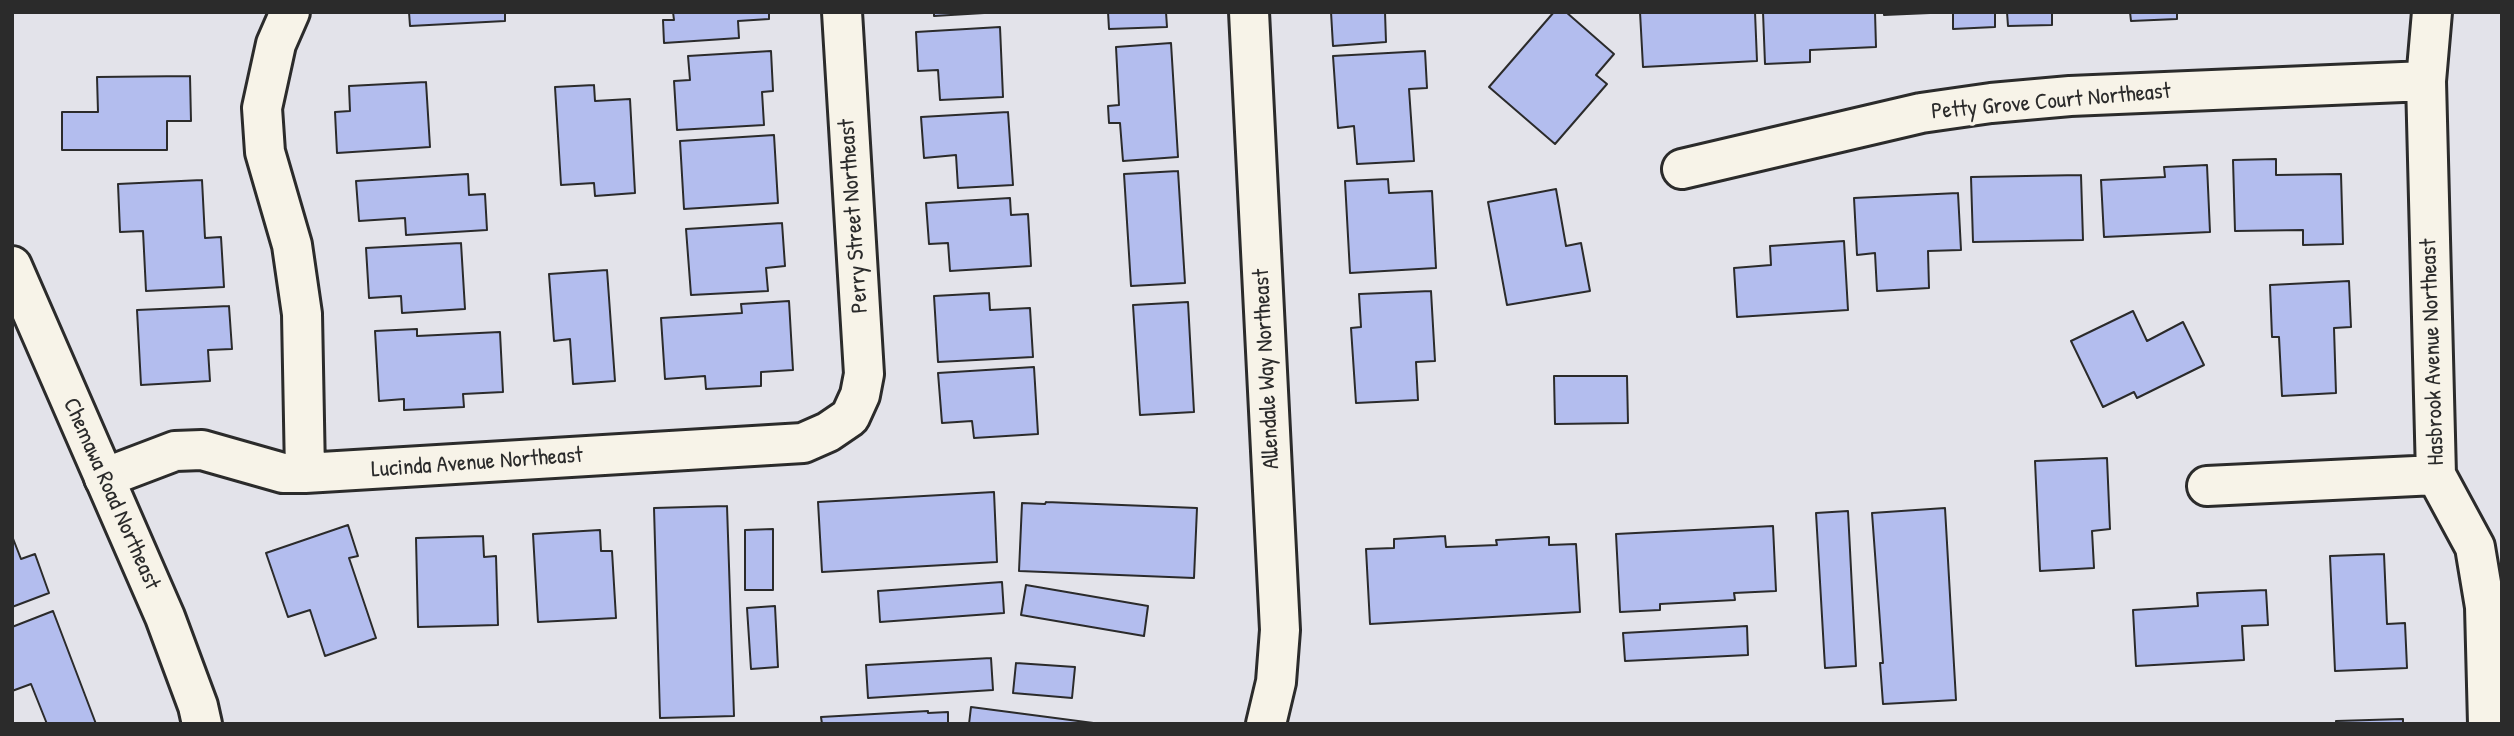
<!DOCTYPE html>
<html>
<head>
<meta charset="utf-8">
<style>
  body { margin:0 }
  #map { position:relative; width:2514px; height:736px; overflow:hidden; background:#e3e3ea; font-family:"Patrick Hand",sans-serif }
  canvas { display:block }
  .frame { position:absolute; inset:0; border:14px solid #2b2b2b; pointer-events:none }
</style>
</head>
<body>
<div id="map">
<canvas width="2514" height="736"></canvas>
<div class="frame"></div>
</div>
<script>
const c = document.querySelector('canvas').getContext('2d');
c.lineJoin = 'round';
function paint(path, color) { c.fillStyle = color; c.fill(path, 'evenodd'); }
const poly = rows => new Path2D(rows.map(r => 'M' + r).join(''));
function trace(path, color, width, dash) { c.strokeStyle = color; c.lineWidth = width; c.lineCap = dash ? 'butt' : 'round'; c.setLineDash(dash || []); c.stroke(path); }
function drawText(font, color, halo, rows, align = 'center') {
  c.font = font + ' "Patrick Hand",sans-serif'; c.lineWidth = 7; c.setLineDash([]); c.textBaseline = 'middle'; c.strokeStyle = halo; c.fillStyle = color; for (const [text, x, y, turn = 0] of rows) {
    c.save(); c.translate(x, y); c.rotate((+turn || 0) * Math.PI / 180); c.textAlign = isNaN(turn) ? turn : align; if (halo) c.strokeText(text, 0, 0); c.fillText(text, 0, 0); c.restore();
  }
}
const building = poly([
  [409,12,505,12,505,21,410,26,409,12],
  [673,12,769,12,769,19,738,21,739,38,664,43,663,20,674,20,673,12],
  [934,12,1001,12,934,16,934,12],
  [1108,12,1166,12,1167,27,1109,29,1108,12],
  [1331,12,1385,12,1386,42,1333,46,1331,12],
  [1554,12,1566,12,1614,54,1596,75,1607,84,1555,144,1489,87,1554,12],
  [1640,12,1755,12,1757,61,1643,67,1640,12],
  [1763,12,1875,12,1876,47,1810,50,1810,62,1765,64,1763,12],
  [1884,12,1995,12,1995,27,1953,29,1953,12,1884,15,1884,12],
  [2007,12,2052,12,2052,25,2008,26,2007,12],
  [2130,12,2177,12,2177,19,2131,21,2130,12],
  [1000,27,1003,97,940,100,938,70,918,71,916,32,1000,27],
  [1171,43,1178,157,1123,161,1120,123,1109,123,1108,106,1119,105,1116,47,1171,43],
  [771,51,773,91,762,92,764,125,677,130,674,81,690,80,688,56,771,51],
  [1425,51,1427,88,1409,89,1414,161,1357,164,1354,126,1338,128,1333,56,1425,51],
  [190,76,191,121,167,121,167,150,62,150,62,112,98,112,97,77,190,76],
  [426,82,430,147,337,153,335,112,350,111,349,86,426,82],
  [594,85,595,101,630,99,635,193,595,196,594,183,561,185,555,87,594,85],
  [1008,112,1013,185,958,188,956,155,924,158,921,117,1008,112],
  [774,135,778,203,684,209,680,141,774,135],
  [2276,159,2276,175,2341,174,2343,244,2303,245,2303,230,2235,231,2233,160,2276,159],
  [2207,165,2210,232,2104,237,2101,180,2165,177,2164,167,2207,165],
  [1178,171,1185,283,1131,286,1124,174,1178,171],
  [468,174,469,195,485,194,487,230,406,235,405,218,359,221,356,181,468,174],
  [2081,175,2083,240,1973,242,1971,177,2081,175],
  [1388,179,1389,193,1432,191,1436,268,1350,273,1345,181,1388,179],
  [202,180,205,238,221,237,224,287,146,291,143,231,120,232,118,184,202,180],
  [1556,189,1566,246,1581,243,1590,291,1507,305,1488,202,1556,189],
  [1958,193,1961,250,1928,251,1929,288,1877,291,1875,253,1857,255,1854,198,1958,193],
  [1010,198,1011,215,1028,214,1031,266,950,271,948,243,929,244,926,203,1010,198],
  [782,223,785,266,766,268,768,291,691,295,686,229,782,223],
  [1844,241,1848,310,1737,317,1734,268,1771,265,1770,246,1844,241],
  [461,243,465,309,402,313,401,296,369,298,366,248,461,243],
  [607,270,615,381,573,384,570,339,554,341,549,274,607,270],
  [2349,281,2351,327,2334,328,2336,393,2282,396,2279,337,2272,337,2270,285,2349,281],
  [1431,291,1435,361,1416,362,1418,400,1356,403,1351,328,1361,327,1359,294,1431,291],
  [989,293,990,310,1030,308,1033,357,938,362,934,296,989,293],
  [789,301,793,370,761,372,761,386,706,389,705,376,665,379,661,318,742,313,741,304,789,301],
  [1188,302,1194,412,1140,415,1133,305,1188,302],
  [229,306,232,349,208,350,210,381,141,385,137,310,229,306],
  [2133,311,2147,341,2183,322,2204,365,2137,398,2134,392,2103,407,2071,341,2133,311],
  [417,329,417,336,500,332,503,392,463,394,464,407,404,410,404,399,379,401,375,331,417,329],
  [1034,367,1038,434,974,438,972,421,942,423,938,373,1034,367],
  [1554,376,1627,376,1628,423,1555,424,1554,376],
  [2107,458,2110,529,2092,531,2094,568,2040,571,2035,461,2107,458],
  [994,492,997,562,822,572,818,502,994,492],
  [1046,502,1197,508,1194,578,1019,571,1022,503,1045,504,1046,502],
  [727,506,734,716,660,718,654,508,727,506],
  [1945,508,1956,700,1883,704,1880,663,1883,663,1872,513,1945,508],
  [1848,511,1856,666,1825,668,1816,513,1848,511],
  [348,525,358,556,349,558,376,638,325,656,310,610,288,617,266,553,348,525],
  [1773,526,1776,591,1734,593,1735,600,1660,604,1660,610,1620,612,1616,534,1773,526],
  [773,529,773,590,745,590,745,530,773,529],
  [600,530,601,551,612,551,616,618,538,622,533,534,600,530],
  [12,536,21,559,35,554,49,593,12,607,12,536],
  [483,536,484,557,496,556,498,625,418,627,416,538,483,536],
  [1445,536,1446,547,1497,545,1496,540,1549,537,1549,545,1576,544,1580,612,1370,624,1366,549,1394,548,1394,539,1445,536],
  [2384,554,2387,624,2405,623,2407,668,2335,671,2330,556,2384,554],
  [1002,582,1004,613,880,622,878,591,1002,582],
  [1026,585,1148,606,1144,636,1021,615,1026,585],
  [2266,590,2268,625,2242,626,2244,660,2136,666,2133,610,2198,606,2197,593,2266,590],
  [775,606,778,667,751,669,747,608,775,606],
  [53,611,96,724,47,724,31,684,12,691,12,627,53,611],
  [1747,626,1748,655,1625,661,1623,633,1747,626],
  [991,658,993,690,868,698,866,665,991,658],
  [1016,663,1075,667,1072,698,1013,693,1016,663],
  [971,707,1101,724,969,724,971,707],
  [928,711,928,713,948,712,948,724,822,724,821,717,928,711],
  [2403,719,2403,724,2336,724,2336,721,2403,719]
]);
const street = poly([
  [290,12,276,44,262,108,265,152,292,245,302,314,305,473],
  [1249,12,1280,630,1276,682,1266,724],
  [2432,12,2426,81,2436,475,2475,547,2485,607,2488,724],
  [1682,169,1921,113,1991,103,2070,96,2426,81],
  [104,478,175,451,202,450,283,473,305,473,803,443,828,432,850,417,860,395,864,374,842,12],
  [2207,486,2436,475]
]);
const secondary = poly([
  [12,266,165,617,198,706,202,724]
]);
const streetNames = [
  ["Petty Grove Court Northeast",2051,102,-5],
  ["Perry Street Northeast",854,216,-94],
  ["Hasbrook Avenue Northeast",2433,352,-92],
  ["Allendale Way Northeast",1267,369,-93],
  ["Lucinda Avenue Northeast",477,463,-4],
  ["Chemawa Road Northeast",111,494,66]
];
paint(building, '#b3bdee');
trace(building, '#2b2b2b', 2);
trace(street, '#2b2b2b', 44);
trace(secondary, '#2b2b2b', 44);
trace(street, '#f7f3e8', 38);
trace(secondary, '#f7f3e8', 38);
drawText('23px', '#2b2b2b', '#f7f3e8', streetNames);
</script>
</body>
</html>
